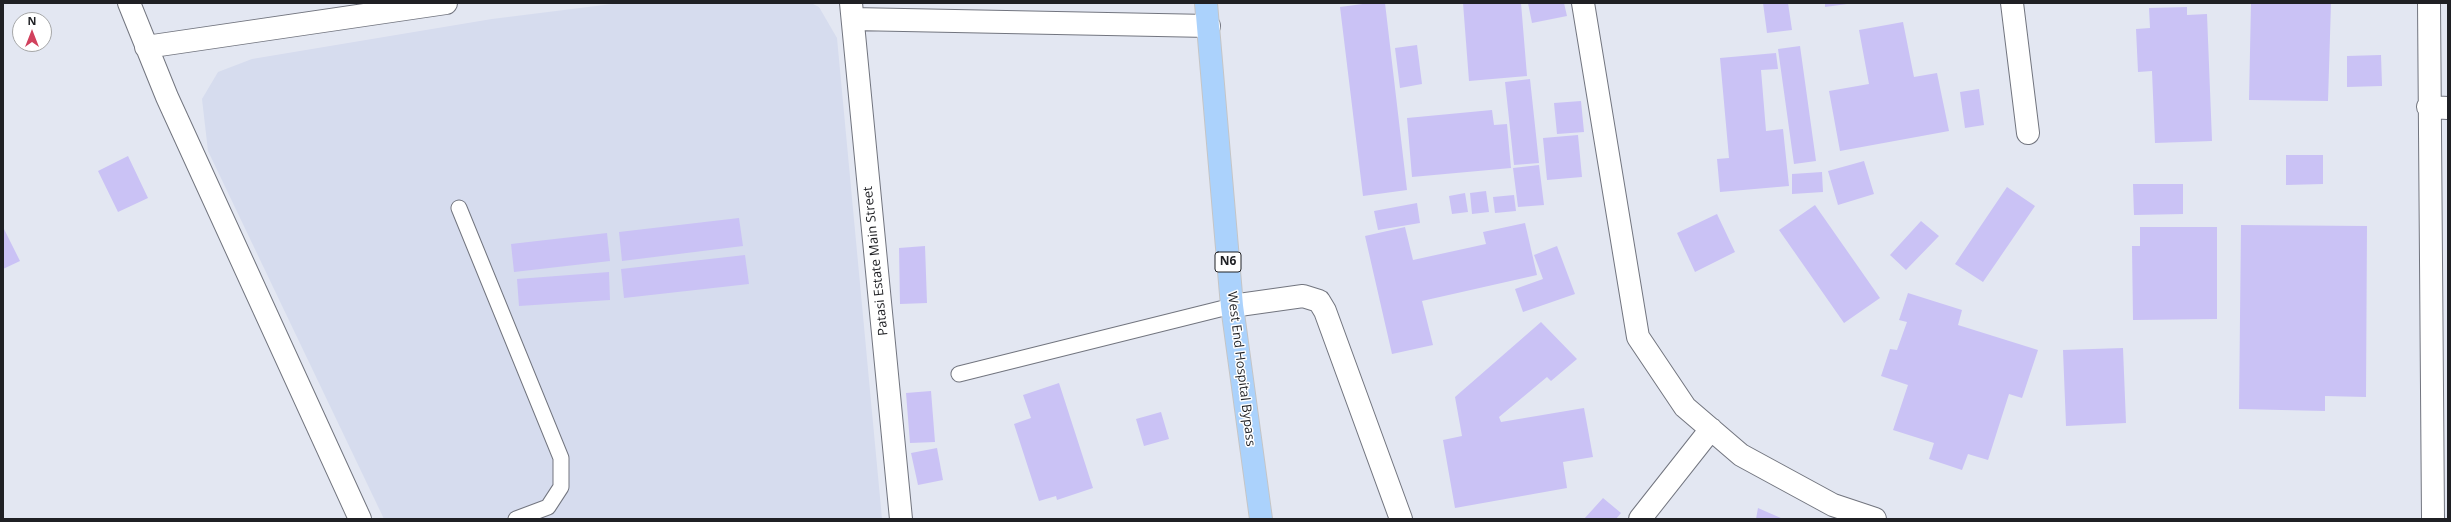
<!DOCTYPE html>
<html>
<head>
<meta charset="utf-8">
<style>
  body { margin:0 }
  #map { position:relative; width:2451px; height:522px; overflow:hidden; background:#e3e7f2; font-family:"Open Sans",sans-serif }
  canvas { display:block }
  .frame { position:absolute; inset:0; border:4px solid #1f2024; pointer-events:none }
  .north { position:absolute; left:12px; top:12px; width:40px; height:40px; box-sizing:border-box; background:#fff; border:1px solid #a5a6a7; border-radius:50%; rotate:0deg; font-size:11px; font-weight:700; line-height:16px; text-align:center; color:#1f2024 }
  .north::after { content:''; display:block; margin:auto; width:14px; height:18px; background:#d1415d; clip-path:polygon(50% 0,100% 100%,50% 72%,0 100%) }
</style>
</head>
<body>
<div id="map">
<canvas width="2451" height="522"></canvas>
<div class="frame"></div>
<div class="north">N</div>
</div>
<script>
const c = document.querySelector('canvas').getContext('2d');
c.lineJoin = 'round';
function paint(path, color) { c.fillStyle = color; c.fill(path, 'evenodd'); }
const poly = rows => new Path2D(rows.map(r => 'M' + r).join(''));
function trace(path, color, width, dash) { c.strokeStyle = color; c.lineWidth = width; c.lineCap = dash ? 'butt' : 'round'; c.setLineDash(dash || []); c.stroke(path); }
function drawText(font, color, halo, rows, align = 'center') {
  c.font = font + ' "Open Sans",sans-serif'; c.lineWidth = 3; c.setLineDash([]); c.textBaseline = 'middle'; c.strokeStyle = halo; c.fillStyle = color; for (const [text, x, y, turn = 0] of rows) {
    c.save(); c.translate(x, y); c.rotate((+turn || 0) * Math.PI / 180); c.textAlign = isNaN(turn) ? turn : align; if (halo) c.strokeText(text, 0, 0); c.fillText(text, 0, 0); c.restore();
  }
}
const built = poly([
  [620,3,811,3,819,7,837,38,882,519,384,519,208,151,202,99,218,72,252,59,492,19]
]);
const building = poly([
  [1370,3,1385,3,1407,190,1363,196,1340,7],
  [1463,3,1521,3,1527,76,1469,81],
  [1528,3,1564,3,1567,16,1532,23],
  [1763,3,1788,3,1792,30,1767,33],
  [1825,3,1847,3,1847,4,1825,7],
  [2251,3,2331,3,2328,101,2249,100],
  [2187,7,2187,15,2207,14,2212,141,2155,143,2152,71,2138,72,2136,29,2150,28,2149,8],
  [1903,22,1914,77,1937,73,1949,131,1840,151,1829,91,1869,84,1859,30],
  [1417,45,1422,84,1400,88,1395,48],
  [1800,46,1816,161,1794,164,1778,49],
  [1776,53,1778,69,1761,70,1766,131,1783,129,1789,186,1720,192,1717,159,1729,158,1720,58],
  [2381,55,2382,86,2347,87,2347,56],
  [1530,79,1539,163,1514,165,1505,82],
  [1979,89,1984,125,1965,128,1960,92],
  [1581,101,1584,132,1557,134,1554,103],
  [1492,110,1494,125,1507,124,1511,168,1412,177,1407,118],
  [1578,135,1582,177,1547,180,1543,138],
  [2286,155,2323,155,2323,184,2286,185],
  [128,156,148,198,118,212,98,171],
  [1864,161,1874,194,1838,205,1828,171],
  [1539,165,1544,205,1518,207,1513,168],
  [1822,172,1823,192,1792,194,1792,174],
  [2133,184,2183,184,2183,214,2134,215],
  [2007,187,2035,206,1983,282,1955,264],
  [1486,191,1489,212,1472,214,1470,193],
  [1465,193,1468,212,1452,214,1449,196],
  [1514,195,1516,211,1495,213,1493,197],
  [1417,203,1420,223,1378,230,1374,211],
  [1815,205,1880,298,1844,323,1779,230],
  [1717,214,1735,252,1695,272,1677,233],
  [739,218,743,246,622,261,619,232],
  [1921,221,1939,236,1906,270,1890,255],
  [1525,223,1537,275,1422,301,1433,345,1392,354,1365,236,1405,227,1413,260,1486,244,1483,232],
  [2241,225,2367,226,2366,397,2325,396,2325,411,2239,409],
  [3,227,20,261,3,269],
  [2140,227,2217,227,2217,319,2133,320,2132,246,2140,246],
  [607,233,610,261,514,272,511,244],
  [925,246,927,303,900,304,899,248],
  [1557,246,1575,294,1523,312,1515,289,1543,279,1534,255],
  [745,255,749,284,624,298,621,269],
  [609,272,610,300,519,306,517,279],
  [1908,293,1962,310,1958,325,2038,350,2022,398,2009,394,1988,460,1968,454,1962,470,1929,459,1934,443,1893,430,1908,385,1881,376,1890,349,1897,350,1907,322,1899,320],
  [1541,322,1577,359,1551,381,1547,377,1499,417,1501,422,1584,408,1593,457,1563,462,1567,488,1455,508,1443,440,1462,436,1455,397],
  [2123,348,2126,423,2066,426,2063,350],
  [1059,383,1093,488,1057,500,1056,496,1039,501,1014,424,1031,418,1023,395],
  [931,391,935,442,910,443,906,393],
  [1161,412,1169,439,1144,446,1136,419],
  [937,448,943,480,918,485,911,453],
  [1603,498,1621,513,1616,519,1584,519],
  [1758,508,1783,519,1756,519]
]);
const service = poly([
  [459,208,561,458,561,487,548,507,516,519],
  [959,374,1232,306]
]);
const minor = poly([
  [129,3,167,97,360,519],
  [851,3,901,519],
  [1583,3,1638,337,1685,407,1741,455,1833,505,1875,519],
  [2012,3,2028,133],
  [2429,3,2433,519],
  [853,19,1209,26],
  [146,47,446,3],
  [2428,107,2448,108],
  [1232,306,1303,296,1319,301,1325,311,1401,519],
  [1640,519,1711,429]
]);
const trunk = poly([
  [1206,3,1232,306,1261,519]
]);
const shields = [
  [1228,262,26]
];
const shieldNames = [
  ["N6",1228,262]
];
const streetNames = [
  ["Patasi Estate Main Street",876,261,-96],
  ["West End Hospital Bypass",1241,369,83]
];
paint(built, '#d6dcee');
paint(building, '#cac2f5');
trace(service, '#72757f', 17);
trace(minor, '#72757f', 24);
trace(trunk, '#c5c5c6', 24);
trace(service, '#fff', 15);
trace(minor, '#fff', 22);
trace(trunk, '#abd2fc', 22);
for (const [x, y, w] of shields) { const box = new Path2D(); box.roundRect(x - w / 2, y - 10, w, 20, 3); c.fillStyle = '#fff'; c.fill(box); trace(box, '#1f2024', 1); }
drawText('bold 12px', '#1f2024', null, shieldNames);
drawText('13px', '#1f2024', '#fff', streetNames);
</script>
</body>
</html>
